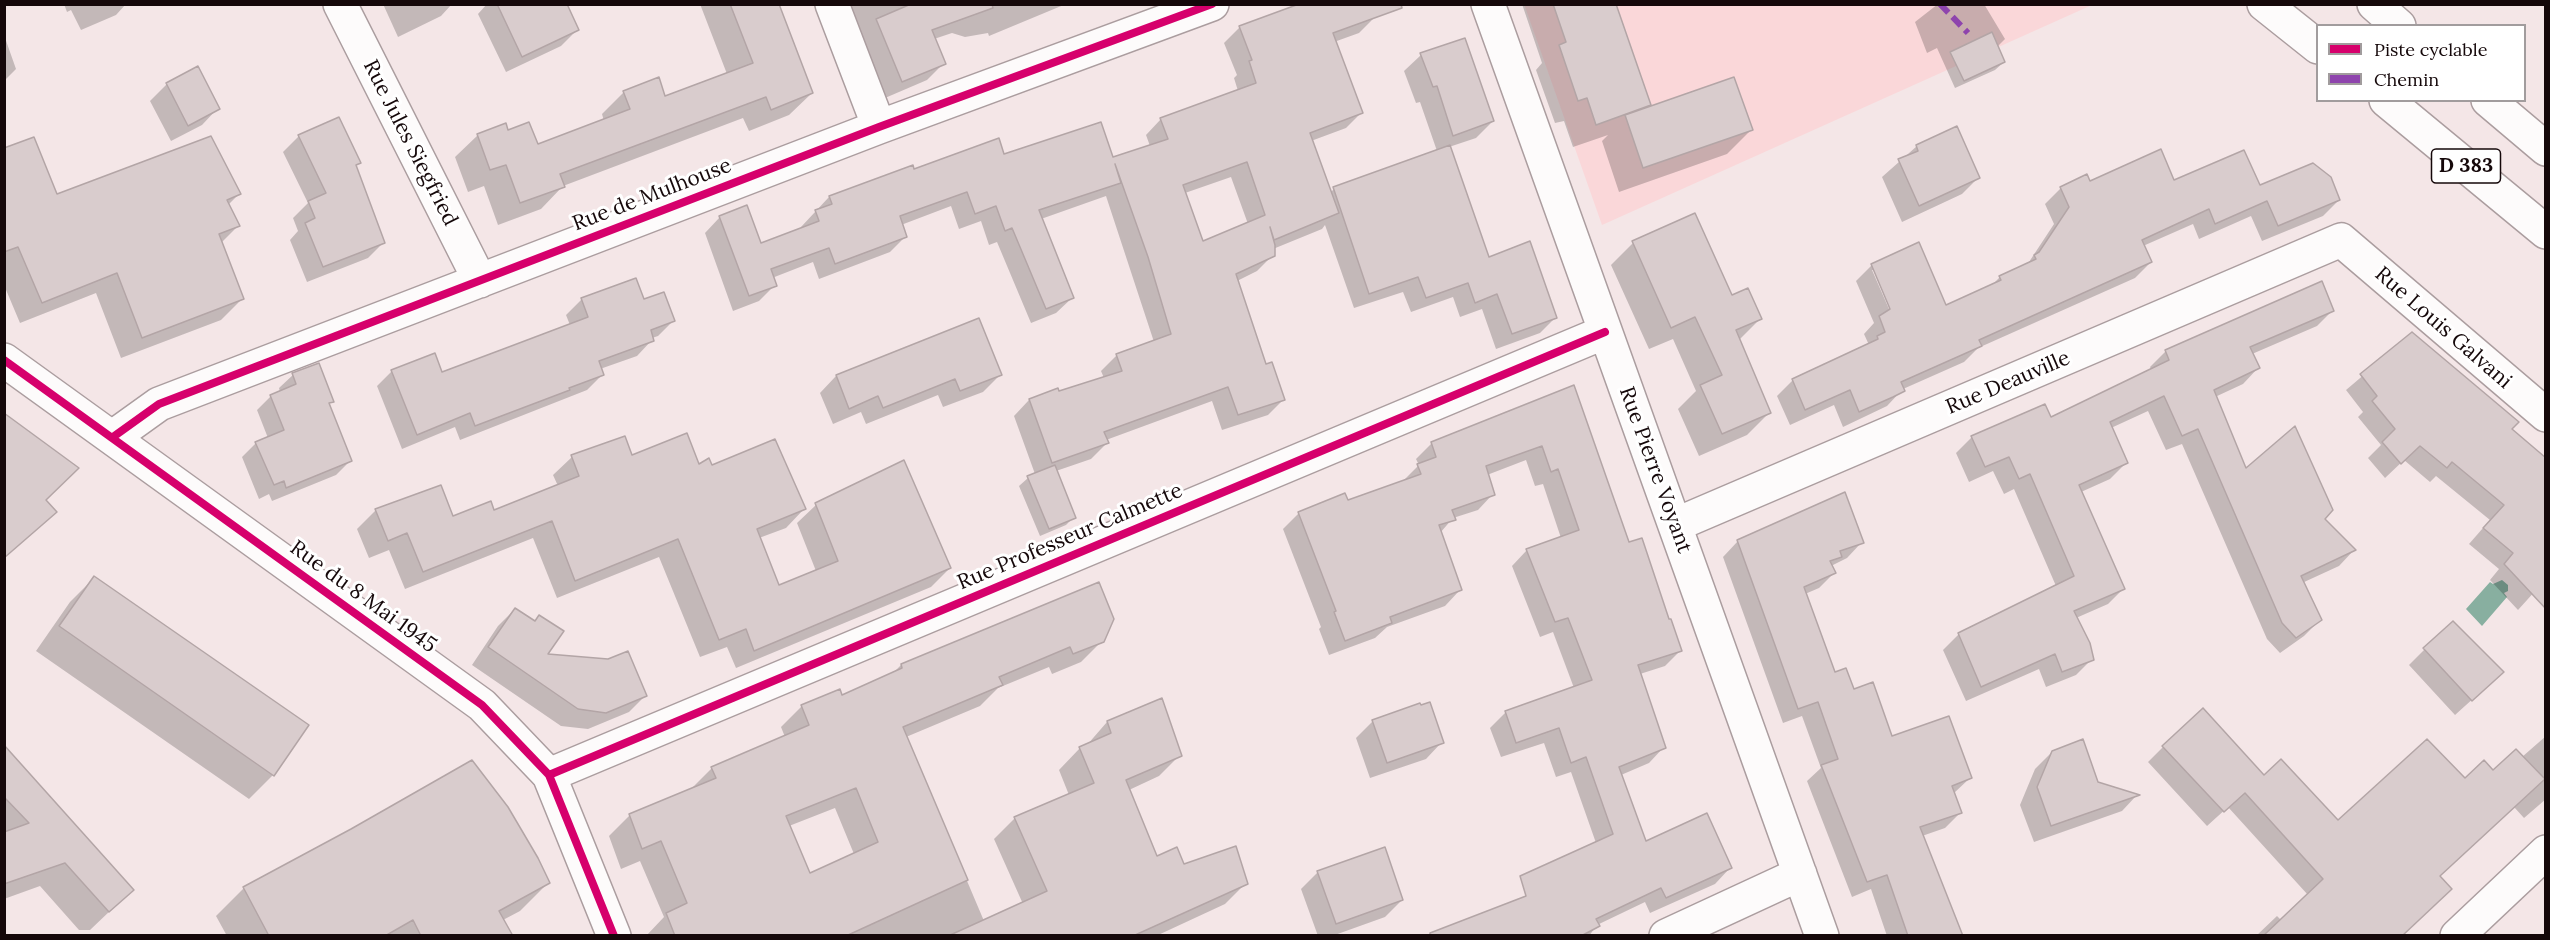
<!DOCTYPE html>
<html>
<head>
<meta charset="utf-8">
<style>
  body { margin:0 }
  #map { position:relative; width:2550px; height:940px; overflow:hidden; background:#f4e6e7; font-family:Lora,serif }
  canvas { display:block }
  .frame { position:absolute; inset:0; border:6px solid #15080a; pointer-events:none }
  .legend { position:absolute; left:2316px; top:24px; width:210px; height:78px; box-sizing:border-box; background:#fff; border:2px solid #a19c9d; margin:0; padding:8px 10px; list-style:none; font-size:18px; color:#15080a }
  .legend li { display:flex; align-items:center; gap:12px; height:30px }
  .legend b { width:30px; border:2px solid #a19c9d }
</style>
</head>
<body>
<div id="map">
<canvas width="2550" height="940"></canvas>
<div class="frame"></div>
<ul class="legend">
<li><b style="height:8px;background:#d6006c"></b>Piste cyclable</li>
<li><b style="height:8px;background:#8e44ad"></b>Chemin</li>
</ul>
</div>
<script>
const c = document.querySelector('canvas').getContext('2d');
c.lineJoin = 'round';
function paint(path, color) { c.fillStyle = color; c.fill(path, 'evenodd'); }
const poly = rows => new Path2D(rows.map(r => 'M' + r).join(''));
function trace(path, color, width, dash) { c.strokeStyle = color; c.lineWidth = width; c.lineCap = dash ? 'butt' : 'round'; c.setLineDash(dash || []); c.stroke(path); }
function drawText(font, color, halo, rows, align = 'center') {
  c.font = font + ' Lora,serif'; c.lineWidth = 6; c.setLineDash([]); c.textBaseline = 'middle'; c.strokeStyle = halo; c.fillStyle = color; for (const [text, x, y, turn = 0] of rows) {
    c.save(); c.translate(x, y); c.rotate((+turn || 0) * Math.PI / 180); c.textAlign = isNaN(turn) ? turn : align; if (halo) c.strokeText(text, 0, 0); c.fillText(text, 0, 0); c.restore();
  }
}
const green = poly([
  [1524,4,2092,5,1602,225]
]);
const water = poly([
  [2502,580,2508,585,2508,591,2504,593,2507,597,2482,626,2466,609,2490,582,2493,584]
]);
const shadow = poly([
  [64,4,126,4,116,15,81,30,71,10,67,12],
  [383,4,452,4,441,16,398,37],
  [487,4,566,4,578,29,561,46,506,72,478,14],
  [700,4,777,4,812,93,789,115,749,131,743,118,563,186,541,209,498,225,484,186,468,192,455,157,478,135,508,132,537,146,604,121,602,114,624,92,665,98,727,74],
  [842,4,1066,4,989,36,988,33,965,37,952,33,934,39,944,63,927,80,885,98],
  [1522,4,1615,4,1649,105,1643,110,1751,130,1727,154,1619,192,1602,141,1608,135,1573,147,1564,121,1555,123,1536,70,1542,63],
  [1938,4,1984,4,2005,39,1997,47,2004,62,1995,70,1955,88,1937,48,1927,53,1915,22],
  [1375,17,1359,33,1334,42,1362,112,1346,128,1311,141,1330,193,1334,189,1437,151,1420,102,1416,103,1404,71,1421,55,1493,121,1476,138,1449,147,1488,259,1556,317,1540,333,1496,349,1482,309,1460,317,1453,297,1411,312,1403,292,1354,308,1325,225,1322,229,1273,249,1273,255,1257,271,1237,281,1265,366,1284,399,1268,415,1222,430,1212,401,1106,440,1107,443,1091,459,1056,471,1074,517,1066,525,1040,536,1019,486,1028,478,1035,474,1014,416,1029,400,1058,393,1104,378,1101,371,1117,355,1154,342,1106,196,1041,219,1072,298,1056,313,1031,323,997,242,989,245,981,221,959,229,951,206,901,225,906,236,890,252,819,279,813,262,772,278,775,285,759,301,733,311,705,233,720,217,760,245,801,230,801,227,829,197,913,171,1003,156,1112,159,1150,146,1146,135,1161,119,1238,91,1234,78,1237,75,1224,43,1240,27],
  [1231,177,1248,224,1202,243,1185,193],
  [4,35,16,69,4,81],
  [167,84,218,108,202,125,171,141,150,101],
  [299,136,359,163,355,167,384,242,368,258,307,282,290,240,298,231,293,218,308,203,283,152],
  [1917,146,1979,177,1962,194,1902,222,1882,177],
  [4,150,56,196,239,194,228,205,238,226,221,243,242,299,221,320,121,358,96,293,20,323,4,285],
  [2174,182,2259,187,2339,200,2323,216,2262,241,2251,216,2199,239,2193,224,2143,246,2151,262,2135,278,1978,348,1964,362,1903,389,1887,406,1843,427,1834,405,1790,425,1777,396,1793,380,1869,345,1864,334,1874,323,1856,281,1872,265,1945,307,1992,285,2000,277,2029,262,2054,224,2045,204,2061,188,2089,183],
  [1872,270,1875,270,1895,315,1892,316],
  [1633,243,1731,297,1760,319,1739,340,1770,412,1747,435,1699,456,1678,409,1696,391,1673,339,1649,349,1611,265],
  [635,280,643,301,673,321,658,336,652,338,652,340,637,356,600,369,602,375,587,390,460,440,455,427,402,449,377,386,392,371,441,373,570,325,566,315,581,300],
  [2333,310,2317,326,2252,354,2258,368,2243,384,2215,397,2245,470,2323,519,2354,550,2339,566,2302,583,2320,620,2304,636,2280,653,2267,639,2182,444,2166,450,2148,411,2111,428,2126,463,2110,479,2081,492,2123,589,2108,604,2076,618,2092,659,2076,675,2046,687,2039,669,1966,701,1943,650,1959,634,2056,586,2014,489,2004,494,1993,471,1969,482,1956,453,1972,437,2050,419,2152,371,2150,367,2166,351],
  [2412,334,2510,430,2546,579,2518,610,2490,580,2499,569,2469,544,2490,520,2436,476,2430,482,2404,460,2385,478,2368,458,2381,445,2358,417,2363,412,2346,390],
  [294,374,332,401,328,405,350,461,336,475,272,501,269,494,259,499,242,457,256,443,268,438,257,410,271,396,280,392,279,388],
  [1000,375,983,392,943,407,938,395,866,424,861,412,833,424,820,393,836,376],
  [1573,387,1628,544,1668,621,1681,650,1665,666,1640,674,1664,747,1649,763,1621,775,1645,843,1730,868,1715,884,1650,913,1645,902,1597,925,1589,936,1457,936,1560,886,1596,843,1571,772,1556,777,1544,743,1501,757,1490,728,1506,712,1574,688,1553,632,1540,637,1512,566,1527,550,1561,538,1543,484,1535,486,1526,460,1487,475,1493,494,1478,510,1453,518,1440,533,1460,590,1445,606,1387,627,1375,638,1329,655,1319,629,1321,627,1283,529,1299,513,1347,502,1403,481,1419,465,1416,459,1432,443],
  [4,414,44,501,55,512,4,558],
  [572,457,632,457,711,467,804,509,786,528,759,538,778,586,816,571,797,523,816,505,950,568,931,587,736,668,727,647,700,657,659,557,557,598,533,538,405,589,389,550,369,558,357,529,376,510,452,518,493,512,558,486,553,475],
  [1738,541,1862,542,1847,558,1831,566,1834,573,1819,588,1805,594,1834,674,1853,691,1891,738,1970,778,1953,794,1960,813,1945,828,1922,836,1961,936,1887,936,1871,889,1852,897,1807,781,1821,768,1802,716,1783,723,1723,557],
  [94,578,273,775,249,799,36,651,70,602],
  [515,609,534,622,540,616,545,655,646,695,629,712,588,729,561,726,472,665,498,626],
  [1102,641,1081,662,1052,674,1049,667,998,688,980,706,906,737,984,921,1023,904,994,839,1015,818,1069,795,1059,770,1080,748,1087,745,1107,722,1161,700,1180,755,1159,776,1129,790,1157,858,1246,883,1225,904,1156,936,646,936,664,917,640,861,621,869,609,836,630,815,691,789,712,768,785,737,781,727,802,706,842,697,892,674,901,665],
  [835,808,854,854,809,875,789,826],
  [2425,649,2486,687,2455,715,2409,665],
  [1373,721,1442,742,1426,759,1370,778,1356,738],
  [2546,736,2546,799,2524,818,2514,807,2439,877,2401,936,2256,936,2277,916,2281,920,2308,895,2228,807,2207,826,2148,762,2163,747,2264,777,2338,822,2493,772,2522,757],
  [4,748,132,890,90,930,79,930,40,886,4,899],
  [2052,752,2097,784,2137,795,2122,811,2034,842,2020,805,2035,769],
  [1318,872,1402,900,1385,917,1332,936,1318,936,1301,889],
  [548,883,520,911,503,920,511,936,227,936,216,916,244,888]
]);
const building = poly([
  [497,4,567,4,579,30,522,57,497,4],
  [730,4,779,4,813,93,771,110,766,97,560,174,565,187,520,203,506,165,490,170,477,134,506,123,508,130,529,122,538,144,630,109,623,91,659,77,665,96,753,63,730,4],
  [911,4,992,4,993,8,932,30,946,64,902,82,876,19,911,4],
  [1299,4,1401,4,1402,8,1333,33,1363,113,1310,133,1339,213,1274,240,1270,227,1275,245,1275,256,1236,274,1266,364,1272,362,1285,400,1238,415,1228,387,1104,432,1109,443,1052,463,1029,399,1058,388,1059,391,1122,371,1116,354,1171,334,1148,257,1115,164,1121,183,1039,210,1074,298,1046,309,1012,228,1005,231,996,206,975,214,967,192,900,216,907,237,835,264,829,248,771,269,777,286,749,296,719,216,747,205,761,243,819,221,815,210,832,204,829,196,913,165,914,169,999,138,1004,154,1101,122,1113,157,1168,139,1160,118,1256,83,1249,61,1252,60,1239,26,1299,4],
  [1247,162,1265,215,1203,241,1183,185,1247,162],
  [1553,4,1616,4,1651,105,1596,125,1587,98,1578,101,1559,45,1566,42,1553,4],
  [1992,32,2005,62,1964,81,1950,52,1992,32],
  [1465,38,1494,121,1453,136,1437,86,1433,87,1420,53,1465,38],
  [198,66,220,109,188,126,166,83,198,66],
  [1734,77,1753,130,1643,168,1625,115,1734,77],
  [339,117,361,163,356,165,385,243,323,267,305,223,315,218,308,201,326,193,298,135,339,117],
  [1957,126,1980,178,1919,206,1898,159,1918,151,1916,145,1957,126],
  [211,136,241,194,227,200,240,226,219,234,244,299,142,338,117,273,42,303,18,247,4,252,4,148,34,137,57,194,211,136],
  [1450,145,1489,257,1530,241,1557,318,1512,334,1497,294,1475,303,1468,283,1426,298,1418,277,1369,294,1333,187,1450,145],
  [2161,149,2174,180,2244,150,2260,185,2313,163,2331,177,2340,200,2278,226,2267,201,2215,224,2209,209,2142,240,2152,262,1979,340,1982,346,1901,382,1905,391,1893,397,1859,412,1850,390,1805,410,1792,379,1878,339,1877,336,1885,332,1879,316,1890,309,1871,264,1919,242,1946,305,2001,280,1999,276,2036,259,2034,255,2039,252,2069,207,2060,187,2087,174,2090,181,2161,149],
  [1695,213,1732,295,1748,288,1762,319,1736,330,1771,413,1722,434,1700,385,1722,375,1695,317,1671,328,1632,241,1695,213],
  [636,278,644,299,664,292,675,321,651,330,654,341,599,361,604,375,569,388,570,390,475,426,470,413,417,435,391,370,435,353,442,372,506,348,588,317,581,298,636,278],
  [2322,281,2334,311,2250,347,2260,368,2214,390,2246,468,2295,426,2333,510,2325,519,2356,550,2301,576,2322,620,2296,638,2282,623,2198,429,2182,436,2164,396,2110,422,2128,463,2079,485,2125,589,2074,611,2090,643,2094,660,2062,672,2055,654,1981,687,1958,633,2074,576,2030,474,2019,479,2009,457,1985,467,1971,436,2045,404,2051,417,2169,360,2165,350,2322,281],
  [979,318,1002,375,960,391,955,379,883,408,878,396,849,409,836,375,979,318],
  [2412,332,2519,422,2512,429,2546,458,2546,609,2504,564,2513,553,2483,528,2504,505,2452,462,2447,468,2420,446,2401,464,2382,442,2395,429,2372,401,2377,396,2360,374,2412,332],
  [319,363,334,402,329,403,352,461,286,488,284,481,274,485,255,442,284,430,270,395,296,384,292,373,319,363],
  [1574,385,1629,542,1642,538,1669,619,1671,619,1682,651,1638,665,1666,748,1619,767,1646,841,1707,813,1732,868,1666,898,1661,888,1596,919,1600,926,1581,936,1430,936,1430,933,1526,896,1520,876,1613,834,1586,757,1571,763,1559,728,1516,743,1505,711,1592,680,1568,618,1555,622,1526,549,1579,530,1558,469,1551,472,1542,446,1486,466,1495,495,1452,510,1456,520,1439,525,1462,590,1390,617,1392,623,1345,641,1334,612,1336,611,1298,512,1345,493,1348,500,1421,474,1417,464,1436,457,1431,442,1574,385],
  [4,413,79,468,46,500,57,512,4,558,4,413],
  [687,433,699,464,709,458,712,465,775,439,806,509,757,529,779,585,838,561,815,503,904,460,951,568,754,651,746,629,719,640,678,539,575,581,552,521,423,572,407,533,388,541,375,509,441,485,453,516,491,501,494,510,579,476,571,455,625,436,632,455,687,433],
  [1055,465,1076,518,1049,529,1027,476,1055,465],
  [1845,492,1864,543,1840,551,1842,557,1830,561,1836,573,1804,587,1835,672,1846,668,1854,689,1873,682,1892,736,1949,716,1972,778,1952,786,1962,813,1920,827,1963,936,1908,936,1887,875,1867,882,1821,765,1838,759,1818,702,1798,709,1737,540,1845,492],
  [94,576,309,725,274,776,59,626,94,576],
  [1099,582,1114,619,1104,642,1073,654,1070,647,999,677,1003,685,903,727,968,880,846,936,675,936,666,913,687,903,661,841,642,849,629,814,716,778,711,767,809,725,801,705,840,689,842,695,902,668,901,664,1099,582],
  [856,788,878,842,810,873,786,816,856,788],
  [515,608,535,621,539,615,564,631,548,654,608,659,628,651,647,696,606,713,578,709,488,647,515,608],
  [2453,621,2504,672,2472,701,2423,648,2453,621],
  [1162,698,1182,756,1126,780,1157,856,1177,847,1184,864,1236,846,1248,884,1133,936,948,936,1047,891,1014,817,1094,783,1079,747,1111,733,1107,721,1162,698],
  [1430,702,1444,743,1387,763,1372,720,1420,703,1421,705,1430,702],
  [2203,708,2264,775,2281,759,2338,820,2427,739,2465,778,2484,760,2493,770,2516,749,2545,779,2440,876,2452,889,2402,936,2263,936,2323,879,2245,793,2224,812,2162,746,2203,708],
  [2083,739,2098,782,2140,795,2051,826,2037,787,2052,751,2083,739],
  [4,745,134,890,109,912,65,863,4,884,4,832,29,823,4,797,4,745],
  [472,760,508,807,538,858,550,883,499,911,513,936,421,936,413,920,385,936,269,936,243,887,351,829,472,760],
  [1385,847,1403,900,1336,924,1317,871,1385,847]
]);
const street = poly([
  [340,4,480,281],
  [832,4,879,127],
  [1488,4,1822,936],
  [113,437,159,404,879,127,1212,4],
  [1675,525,2341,240,2546,415],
  [549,775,1605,332],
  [1666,936,1800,874],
  [2457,936,2546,852]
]);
const secondary = poly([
  [4,360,482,705,549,775,614,936]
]);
const highway = poly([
  [2264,4,2318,47],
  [2374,4,2399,26],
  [2386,100,2546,232],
  [2488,100,2546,149]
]);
const quiet = poly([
  [1940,4,1968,33]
]);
const cycleway = poly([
  [4,360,482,705,549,775,614,936],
  [113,437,159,404,879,127,1212,4],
  [549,775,1605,332]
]);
const shields = [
  [2466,166,69]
];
const shieldNames = [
  ["D 383",2466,166]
];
const streetNames = [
  ["Rue Jules Siegfried",410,143,63],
  ["Rue de Mulhouse",652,195,-21],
  ["Rue Louis Galvani",2443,328,41],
  ["Rue Deauville",2008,383,-23],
  ["Rue Pierre Voyant",1655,470,70],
  ["Rue Professeur Calmette",1070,537,-23],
  ["Rue du 8 Mai 1945",363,597,36]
];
paint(green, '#fad7d9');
paint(water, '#88afa0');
paint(shadow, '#0003');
paint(building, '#d9cccd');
trace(building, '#b3a5a6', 1.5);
trace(street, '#ab9d9f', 36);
trace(secondary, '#ab9d9f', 36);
trace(highway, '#ab9d9f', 36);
trace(street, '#fdfbfb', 33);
trace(secondary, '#fdfbfb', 33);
trace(highway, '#fdfbfb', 33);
trace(quiet, '#8e44ad', 6, [12, 6]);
trace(cycleway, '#d6006c', 8);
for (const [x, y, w] of shields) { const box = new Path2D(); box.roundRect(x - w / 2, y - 17, w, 34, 4.5); c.fillStyle = '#fff'; c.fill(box); trace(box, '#15080a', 1.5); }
drawText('bold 20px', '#15080a', null, shieldNames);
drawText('21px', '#15080a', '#fff', streetNames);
</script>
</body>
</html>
